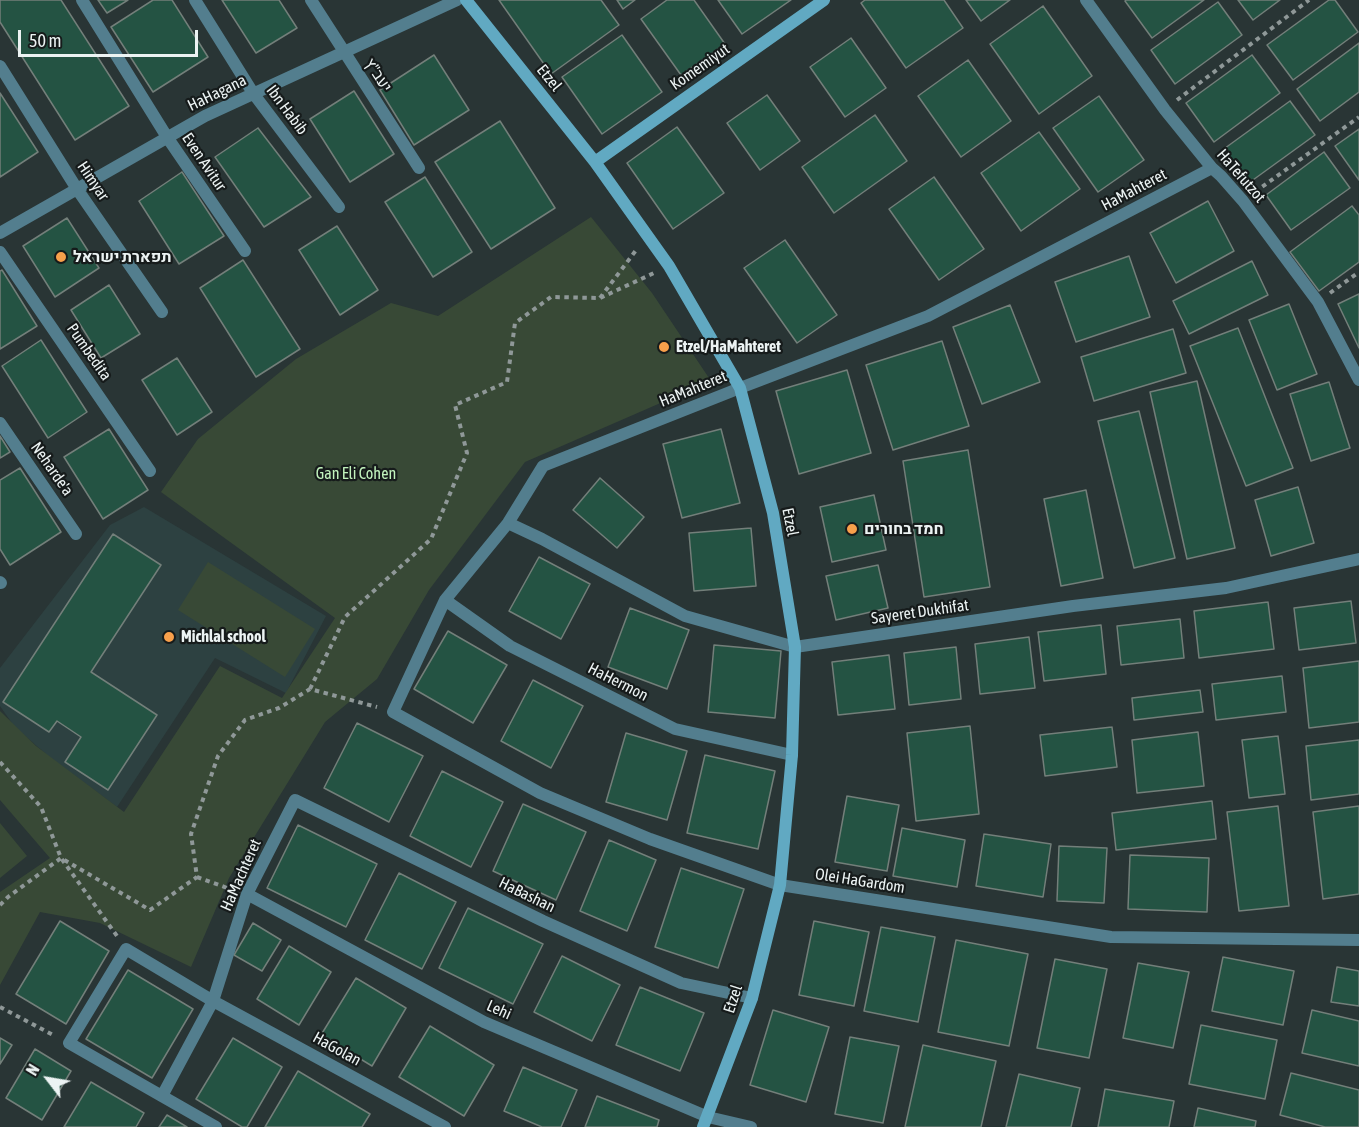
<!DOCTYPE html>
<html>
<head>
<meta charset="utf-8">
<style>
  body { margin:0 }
  #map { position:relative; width:1359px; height:1127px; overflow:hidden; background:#293535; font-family:"Asap Condensed",sans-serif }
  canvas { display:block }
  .north { position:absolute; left:18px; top:1049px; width:60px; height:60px; -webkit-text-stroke:4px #161b1b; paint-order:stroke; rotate:301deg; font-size:16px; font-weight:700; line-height:24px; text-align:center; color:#ecf3f3 }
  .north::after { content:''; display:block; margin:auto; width:21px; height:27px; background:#ecf3f3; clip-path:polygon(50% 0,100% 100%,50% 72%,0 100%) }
  .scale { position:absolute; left:18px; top:30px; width:180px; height:27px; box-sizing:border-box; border:3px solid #ecf3f3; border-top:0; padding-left:8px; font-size:18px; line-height:21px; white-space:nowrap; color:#ecf3f3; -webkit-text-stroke:4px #161b1b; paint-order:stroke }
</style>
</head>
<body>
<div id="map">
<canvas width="1359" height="1127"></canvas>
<div class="north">N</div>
<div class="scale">50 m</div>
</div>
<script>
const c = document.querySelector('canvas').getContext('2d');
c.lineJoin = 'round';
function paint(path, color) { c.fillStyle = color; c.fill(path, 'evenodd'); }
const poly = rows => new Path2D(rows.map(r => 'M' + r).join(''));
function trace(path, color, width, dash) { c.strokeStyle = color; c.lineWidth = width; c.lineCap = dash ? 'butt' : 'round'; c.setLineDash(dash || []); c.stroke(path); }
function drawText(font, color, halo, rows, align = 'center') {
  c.font = font + ' "Asap Condensed",Heebo,sans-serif'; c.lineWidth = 4.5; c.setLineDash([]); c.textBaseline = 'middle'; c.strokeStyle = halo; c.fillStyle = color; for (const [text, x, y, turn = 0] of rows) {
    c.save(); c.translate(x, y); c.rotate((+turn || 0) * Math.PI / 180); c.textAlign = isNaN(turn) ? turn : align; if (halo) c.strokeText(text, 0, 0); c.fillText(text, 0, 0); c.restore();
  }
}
const built = poly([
  [144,507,326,616,286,693,215,658,117,807,47,755,14,726,0,706,0,668,110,525]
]);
const green = poly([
  [591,217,652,293,711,381,525,462,429,590,377,679,325,722,229,878,191,967,100,923,40,912,0,985,0,892,50,858,0,800,0,711,36,746,124,812,220,666,282,698,335,618,161,492,198,439,296,359,391,303,438,316],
  [208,562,315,629,285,677,178,610],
  [0,823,27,856,0,878]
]);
const building = poly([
  [0,0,61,0,129,106,75,140,0,22,0,0],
  [98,0,128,0,107,13,98,0],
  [153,0,172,0,208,57,153,92,111,27,153,0],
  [222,0,279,0,297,28,256,53,222,0],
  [499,0,601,0,619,25,551,74,499,0],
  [617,0,635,0,623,9,617,0],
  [667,0,694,0,725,44,681,75,641,19,667,0],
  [718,0,791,0,742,34,718,0],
  [865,0,944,0,963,28,906,68,861,3,865,0],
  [966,0,1010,0,981,21,966,0],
  [1126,0,1204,0,1152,38,1125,1,1126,0],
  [1238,0,1280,0,1253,20,1238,0],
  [1329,0,1335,0,1358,32,1293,80,1267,45,1329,0],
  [1218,2,1242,35,1175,84,1151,50,1218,2],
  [1043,6,1092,76,1039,114,990,44,1043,6],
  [622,35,662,92,602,134,562,77,622,35],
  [851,38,886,88,845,117,810,67,851,38],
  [1359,43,1359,92,1320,121,1297,89,1359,43],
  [434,55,469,110,414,145,380,90,434,55],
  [1252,55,1280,93,1214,142,1186,103,1252,55],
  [968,60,1011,121,961,157,918,96,968,60],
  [354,91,394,154,350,182,310,119,354,91],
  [0,93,38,152,0,177,0,93],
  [767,95,800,141,760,170,727,123,767,95],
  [1099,96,1144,160,1098,192,1053,128,1099,96],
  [1290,101,1315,135,1246,185,1221,151,1290,101],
  [875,115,907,161,834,213,802,167,875,115],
  [500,121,555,208,491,249,435,162,500,121],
  [677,127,724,193,673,229,627,163,677,127],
  [258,128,311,197,264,227,215,157,258,128],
  [1359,129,1359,180,1335,146,1359,129],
  [1039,132,1080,189,1021,231,981,173,1039,132],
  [1324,152,1350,188,1291,230,1266,195,1324,152],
  [182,172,224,236,179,264,139,201,182,172],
  [425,177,472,252,433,277,385,202,425,177],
  [934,177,984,249,939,280,889,209,934,177],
  [1208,201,1234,251,1176,283,1150,233,1208,201],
  [1352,206,1359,215,1359,262,1319,291,1290,252,1352,206],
  [67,218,99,268,55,297,23,246,67,218],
  [337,226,378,290,340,315,299,250,337,226],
  [785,240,837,315,797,343,744,268,785,240],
  [1129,256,1150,317,1076,342,1055,282,1129,256],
  [243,260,300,349,256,377,200,288,243,260],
  [1252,261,1268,295,1189,334,1173,301,1252,261],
  [2,270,37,326,0,349,0,271,2,270],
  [109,285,140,334,101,358,71,310,109,285],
  [1359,294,1359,348,1338,304,1359,294],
  [1289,304,1317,374,1277,390,1249,320,1289,304],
  [1010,305,1040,382,982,404,953,327,1010,305],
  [1238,328,1293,468,1246,486,1190,346,1238,328],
  [1173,329,1186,373,1094,401,1081,357,1173,329],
  [41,340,87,412,48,438,2,366,41,340],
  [942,341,969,426,893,450,866,365,942,341],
  [177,358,212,412,177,435,142,380,177,358],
  [847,370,871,453,799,474,776,391,847,370],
  [1197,381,1235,548,1187,559,1150,392,1197,381],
  [1329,382,1350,448,1311,461,1290,394,1329,382],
  [1139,411,1175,558,1134,568,1098,421,1139,411],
  [109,429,148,490,103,519,64,457,109,429],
  [721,429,740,503,682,518,663,444,721,429],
  [0,436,10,452,0,458,0,436],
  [968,450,990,587,924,597,903,461,968,450],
  [20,468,61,532,10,565,0,549,0,480,20,468],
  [600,478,644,517,617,548,573,510,600,478],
  [1298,487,1314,543,1271,556,1255,500,1298,487],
  [1086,490,1103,578,1061,586,1044,499,1086,490],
  [874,495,886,550,832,562,820,507,874,495],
  [751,528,756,586,694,591,689,533,751,528],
  [113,534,161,565,91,672,157,715,108,790,65,762,81,737,57,721,49,732,3,702,113,534],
  [539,557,590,584,561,639,509,611,539,557],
  [878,565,888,608,836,620,826,576,878,565],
  [1351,601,1356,643,1299,650,1294,608,1351,601],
  [1268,602,1274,649,1199,658,1194,611,1268,602],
  [630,608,689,630,667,689,608,667,630,608],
  [1180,619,1184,658,1121,665,1117,626,1180,619],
  [1101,625,1106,674,1044,681,1038,632,1101,625],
  [448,631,507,665,473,723,414,689,448,631],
  [1029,637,1035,688,980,694,975,644,1029,637],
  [714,645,781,651,775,718,708,712,714,645],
  [956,647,961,699,909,705,904,653,956,647],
  [889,655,895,709,838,715,832,662,889,655],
  [1359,661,1359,722,1309,728,1303,668,1359,661],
  [1282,676,1286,712,1216,720,1212,684,1282,676],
  [533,680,583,706,551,768,501,741,533,680],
  [1200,690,1203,712,1134,720,1132,698,1200,690],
  [357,723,423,756,389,822,324,788,357,723],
  [970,726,979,814,916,821,907,733,970,726],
  [1112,727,1117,767,1045,776,1040,735,1112,727],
  [1198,732,1204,786,1137,793,1132,740,1198,732],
  [626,733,687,751,667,820,606,802,626,733],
  [1278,736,1285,794,1249,798,1242,740,1278,736],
  [1359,740,1359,794,1311,800,1306,746,1359,740],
  [705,755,775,771,758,849,687,833,705,755],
  [442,771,503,802,471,867,410,836,442,771],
  [847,796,899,805,887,871,835,862,847,796],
  [1212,801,1216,839,1116,850,1112,813,1212,801],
  [523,804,586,832,556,900,493,871,523,804],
  [1278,806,1289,906,1239,911,1227,812,1278,806],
  [1359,806,1359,894,1323,899,1313,812,1359,806],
  [298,825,377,864,346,927,267,888,298,825],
  [902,828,965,840,957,887,893,876,902,828],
  [984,834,1051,844,1043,897,976,886,984,834],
  [609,840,656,860,627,931,580,911,609,840],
  [1059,846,1107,848,1104,903,1057,901,1059,846],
  [1130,855,1209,858,1207,912,1128,909,1130,855],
  [681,868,744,889,718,968,655,947,681,868],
  [399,873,456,902,422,969,365,940,399,873],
  [468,908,543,944,513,1004,439,968,468,908],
  [60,921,109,951,66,1024,16,994,60,921],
  [814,921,869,932,854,1006,799,995,814,921],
  [253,923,281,940,262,971,234,955,253,923],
  [881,927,935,937,918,1022,864,1011,881,927],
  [956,940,1028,954,1009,1046,938,1032,956,940],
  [289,946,331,972,299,1025,257,999,289,946],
  [562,956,620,985,592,1041,534,1012,562,956],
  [1223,957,1294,971,1283,1025,1212,1011,1223,957],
  [1055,959,1107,969,1089,1058,1037,1048,1055,959],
  [1138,963,1189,972,1173,1048,1123,1038,1138,963],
  [1337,967,1359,971,1359,1006,1331,1002,1337,967],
  [128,970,193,1009,152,1078,86,1039,128,970],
  [356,978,406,1008,372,1066,321,1035,356,978],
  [640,987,704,1013,680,1071,616,1045,640,987],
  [773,1010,829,1027,806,1102,750,1085,773,1010],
  [1312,1010,1359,1021,1359,1066,1302,1053,1312,1010],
  [1201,1025,1277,1040,1265,1099,1189,1084,1201,1025],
  [430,1026,494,1065,464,1116,399,1077,430,1026],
  [850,1037,899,1046,883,1123,835,1114,850,1037],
  [0,1038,12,1045,0,1064,0,1038],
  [233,1038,282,1067,247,1127,242,1127,196,1099,233,1038],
  [923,1045,996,1061,981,1127,905,1127,923,1045],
  [35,1049,71,1071,42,1120,6,1098,35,1049],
  [523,1067,577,1090,561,1127,542,1127,504,1111,523,1067],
  [298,1071,370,1114,362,1127,265,1127,298,1071],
  [1291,1073,1359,1090,1359,1127,1325,1127,1280,1115,1291,1073],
  [1019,1074,1080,1088,1071,1127,1006,1127,1019,1074],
  [91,1082,144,1113,136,1127,64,1127,91,1082],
  [1105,1089,1174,1101,1169,1127,1098,1127,1105,1089],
  [597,1096,659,1120,657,1127,585,1127,597,1096],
  [1198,1108,1256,1121,1255,1127,1194,1127,1198,1108],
  [167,1115,187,1127,159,1127,167,1115]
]);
const path = poly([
  [1177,100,1309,0],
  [1255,192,1359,117],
  [1330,293,1359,272],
  [600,298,637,249],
  [310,689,345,617,431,539,467,453,455,405,507,382,515,323,551,297,600,298,654,273],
  [0,762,41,807,61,858,117,936],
  [197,877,230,889],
  [0,905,8,897,61,858,150,910,197,877,191,834,218,756,245,720,279,708,310,689,377,707],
  [0,1007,55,1036]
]);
const street = poly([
  [82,0,167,137,245,251],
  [195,0,253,93,339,207],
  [311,0,419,168],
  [1086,0,1165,110,1212,168,1221,176,1243,201,1318,302,1359,380],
  [0,66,77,189,162,312],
  [1212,168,928,316,740,388,543,466,508,523,445,600,393,712,540,793,650,839,780,885,1111,937,1359,940],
  [0,233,205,116,457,0],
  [0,252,150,471],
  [0,423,76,534],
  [508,523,542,539,685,616,795,647,1073,606,1226,588,1359,559],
  [0,582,1,583],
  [445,600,510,646,675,729,792,755],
  [247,894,484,1022,708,1117,751,1127],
  [162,1096,213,1001,247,894,295,800,543,921,681,983,752,998],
  [216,1127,69,1043,126,949,213,1001,445,1127]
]);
const secondary = poly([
  [466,0,595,162,669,266,740,388,773,513,795,647,792,755,780,885,752,998,703,1127],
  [595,162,824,0]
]);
const markers = [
  [61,257,6,"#f8a04b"],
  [664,347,6,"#f8a04b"],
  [852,529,6,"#f8a04b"],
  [169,637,6,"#f8a04b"]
];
const streetNames = [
  ["Komemiyut",700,67,-35],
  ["יעב\"ץ",378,75,57],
  ["Etzel",549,78,51],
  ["HaHagana",217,93,-26],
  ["Ibn Habib",287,110,53],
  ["Even Avitur",204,162,56],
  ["HaTefutzot",1241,176,49],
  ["Himyar",93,181,56],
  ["HaMahteret",1134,190,-28],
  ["Pumbedita",89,352,55],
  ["HaMahteret",693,389,-22],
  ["Neharde'a",52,469,55],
  ["Etzel",790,522,79],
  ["Sayeret Dukhifat",920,612,-8],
  ["HaHermon",618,682,27],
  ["HaMachteret",241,875,-66],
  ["Olei HaGardom",860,881,9],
  ["HaBashan",527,895,26],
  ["Etzel",733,999,-72],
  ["Lehi",499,1010,24],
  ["HaGolan",337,1049,29]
];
const poiNames = [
  ["תפארת ישראל",73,257],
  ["Etzel/HaMahteret",676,347],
  ["חמד בחורים",864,529],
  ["Michlal school",181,637]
];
const parkNames = [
  ["Gan Eli Cohen",356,474]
];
paint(built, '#2d4141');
paint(green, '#384936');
paint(building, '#245343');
trace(building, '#737f7a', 1.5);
trace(path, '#8f9898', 4, [4.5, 4.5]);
trace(street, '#537e8e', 12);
trace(secondary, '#61a9c2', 12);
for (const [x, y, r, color] of markers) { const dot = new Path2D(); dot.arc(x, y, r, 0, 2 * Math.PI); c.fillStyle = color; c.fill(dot); trace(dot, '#161b1b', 2); }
drawText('16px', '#ecf3f3', '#161b1b', streetNames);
drawText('bold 16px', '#ecf3f3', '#161b1b', poiNames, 'left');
drawText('16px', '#c2f3bd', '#161b1b', parkNames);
</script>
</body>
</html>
